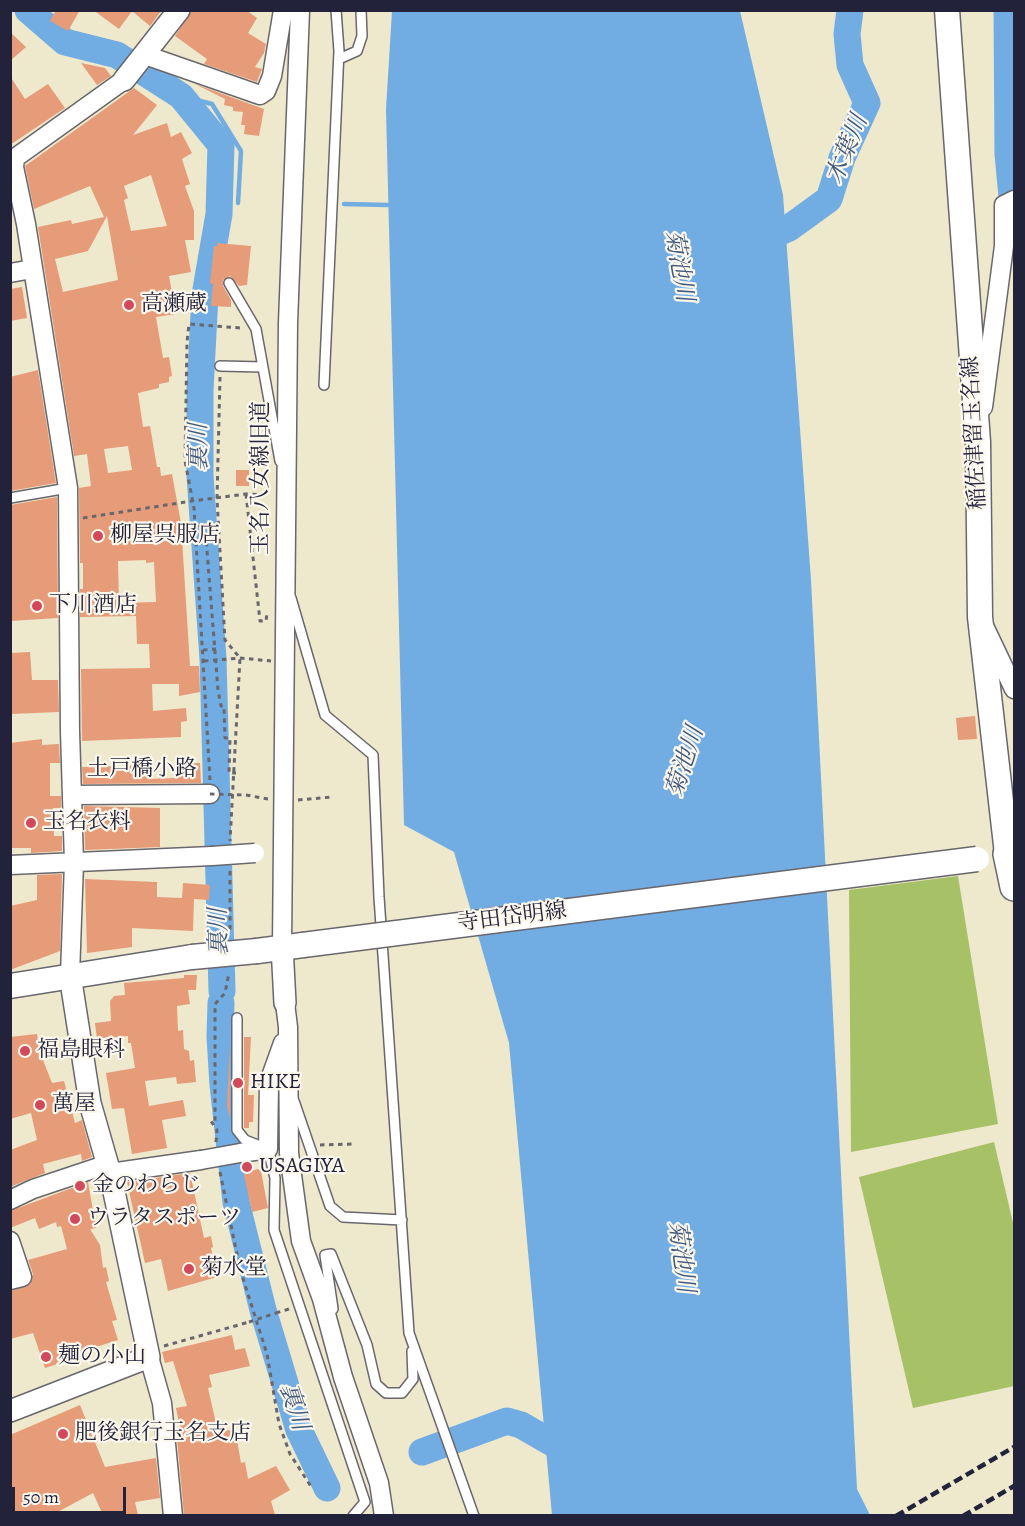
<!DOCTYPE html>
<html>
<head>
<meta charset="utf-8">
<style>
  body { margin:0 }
  #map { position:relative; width:1025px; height:1526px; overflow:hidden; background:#eee8cc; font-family:Alegreya,serif }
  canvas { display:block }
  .frame { position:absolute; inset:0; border:12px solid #22223b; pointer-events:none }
  .scale { position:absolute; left:12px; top:1487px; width:114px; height:27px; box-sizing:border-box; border:3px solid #22223b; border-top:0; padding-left:8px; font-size:18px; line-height:21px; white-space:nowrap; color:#22223b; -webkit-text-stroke:4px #fbf7ec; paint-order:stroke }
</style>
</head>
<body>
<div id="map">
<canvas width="1025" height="1526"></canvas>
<div class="frame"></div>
<div class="scale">50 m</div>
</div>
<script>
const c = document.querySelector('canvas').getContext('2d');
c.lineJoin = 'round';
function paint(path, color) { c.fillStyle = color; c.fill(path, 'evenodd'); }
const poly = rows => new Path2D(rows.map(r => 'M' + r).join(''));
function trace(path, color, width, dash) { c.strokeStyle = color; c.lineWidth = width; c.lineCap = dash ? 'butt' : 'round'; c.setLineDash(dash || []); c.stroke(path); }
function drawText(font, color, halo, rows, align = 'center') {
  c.font = font + ' Alegreya,"Noto Serif JP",serif'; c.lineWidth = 4.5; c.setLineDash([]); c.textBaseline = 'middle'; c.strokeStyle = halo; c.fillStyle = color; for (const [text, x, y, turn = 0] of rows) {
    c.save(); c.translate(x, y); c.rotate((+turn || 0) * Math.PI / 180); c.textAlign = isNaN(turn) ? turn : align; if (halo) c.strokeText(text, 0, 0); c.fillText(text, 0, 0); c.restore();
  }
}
const green = poly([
  [958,876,998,1124,851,1152,849,890],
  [994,1142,1014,1227,1014,1386,913,1408,859,1177]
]);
const water = poly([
  [392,11,740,11,783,195,811,580,857,1489,870,1515,552,1515,509,1043,454,852,404,825,386,109]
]);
const stream = poly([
  [181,96,212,104,241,151,238,203],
  [344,204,388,205]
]);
const river = poly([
  [28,10,65,42,117,55,181,96,221,145,219,214,205,295,200,390,200,476,213,659,222,991],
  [1007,10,1008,154,1014,218],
  [752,244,789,228,829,199,842,158,867,103,850,65,847,34,850,10],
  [221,1003,220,1037,223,1085,236,1202,263,1310,299,1430,327,1488],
  [422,1452,507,1421,521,1425,575,1456]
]);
const building = poly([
  [56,10,80,10,68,31,50,21],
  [93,10,162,10,150,26,132,11,119,29],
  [192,10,246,10,257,18,248,33,266,44,264,53,255,67,262,69,257,82,204,64,207,59,175,36],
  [10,32,26,47,10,61],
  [81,63,105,68,111,76,97,85],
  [10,76,25,99,48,84,65,108,10,145],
  [195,84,264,109,259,136,244,134,245,125,241,125,243,112,233,111,233,107,224,105,225,99],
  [134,88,157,105,133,135,167,123,171,137,181,132,192,153,182,159,190,184,185,186,194,211,194,240,185,240,191,272,169,276,176,314,156,317,163,358,169,357,172,376,169,377,169,382,159,384,159,388,138,393,143,427,150,426,157,467,160,467,161,476,172,474,181,523,190,666,199,666,200,692,179,696,179,684,152,684,153,711,186,708,187,721,181,722,181,737,82,741,81,669,150,668,149,644,137,644,136,616,80,617,80,589,83,589,83,563,80,563,79,488,91,486,87,454,74,456,38,227,71,220,72,224,104,217,90,186,34,209,25,166],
  [151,175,167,226,131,231,124,200,128,198,124,186],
  [107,216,118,280,63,292,55,259,88,251],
  [128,446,132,470,108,473,104,449],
  [146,560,146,563,154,562,156,602,119,603,118,561],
  [217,243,251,246,247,285,239,286,230,276,223,280,223,286,231,300,231,307,211,306,213,284,210,283,214,246,217,246],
  [22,287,27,318,10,321,10,289],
  [38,370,56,483,10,491,10,377],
  [236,470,249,470,249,486,236,486],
  [57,497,58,618,10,621,10,505],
  [30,652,32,680,58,680,59,712,10,714,10,653],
  [975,716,977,739,958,740,956,718],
  [42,739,42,745,59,744,60,763,50,763,50,796,61,796,61,808,53,808,54,836,62,836,62,851,31,853,31,848,12,848,10,743],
  [200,763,201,783,83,784,82,767,148,765,149,779,175,778,176,764],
  [84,806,160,808,160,847,85,850],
  [62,874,60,951,10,970,10,906,37,900,37,875],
  [85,879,157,882,157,897,182,898,183,883,210,885,209,900,194,899,193,931,132,928,132,947,87,953],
  [184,975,197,975,196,990,188,990,190,1004,177,1006,178,1031,183,1030,184,1049,189,1051,190,1061,194,1060,196,1082,177,1084,176,1077,145,1081,149,1106,183,1100,186,1116,162,1120,167,1148,132,1154,124,1108,112,1109,106,1073,135,1068,131,1043,128,1043,128,1036,97,1039,95,1023,111,1021,110,1001,114,996,125,995,124,983,184,978],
  [37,1034,39,1050,52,1083,64,1081,75,1123,82,1120,92,1157,82,1161,81,1154,43,1164,45,1173,10,1187,10,1150,37,1140,31,1113,10,1119,10,1037],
  [244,1037,251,1037,248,1095,254,1095,253,1122,249,1122,249,1128,244,1128],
  [230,1044,230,1118,227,1106],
  [258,1169,261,1171,268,1208,252,1212,244,1175,245,1172],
  [190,1173,204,1238,211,1236,213,1247,211,1248,217,1277,168,1291,161,1259,145,1263,127,1182],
  [88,1182,96,1228,90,1229,100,1245,103,1268,106,1267,109,1281,106,1282,117,1320,112,1321,118,1340,62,1358,64,1362,45,1368,33,1333,10,1339,10,1291,30,1284,33,1274,28,1260,67,1249,61,1226,57,1227,56,1222,39,1229,35,1218,10,1228,10,1211],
  [232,1335,235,1350,245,1348,250,1366,209,1375,212,1387,208,1388,218,1432,235,1429,241,1463,245,1462,248,1479,276,1466,290,1490,271,1501,275,1515,184,1515,176,1428,180,1428,176,1408,187,1406,173,1361,165,1363,162,1352],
  [80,1405,105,1467,156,1458,160,1498,135,1502,138,1515,103,1515,93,1493,52,1515,16,1515,10,1505,10,1435]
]);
const path = poly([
  [220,377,217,499,225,640,240,658,230,841],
  [246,494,260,621,266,621,267,613],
  [83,518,192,501,246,494,270,495],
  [195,525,205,525,218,690,221,706,224,706,225,738,230,738,229,773,236,773],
  [203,650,216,649],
  [240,658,271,661],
  [210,780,194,508,185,461,187,342,189,324,241,328],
  [246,795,268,799],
  [298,800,332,797],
  [230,871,230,934],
  [216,1142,217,1130,211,1121,215,1121,215,1004,225,993,229,973],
  [320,1145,354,1144],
  [220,1172,240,1269,267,1354,279,1424,290,1454,312,1488],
  [276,1313,289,1309],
  [164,1346,249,1322]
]);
const service = poly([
  [339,59,357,51,362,36,361,10],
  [229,283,256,329,280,461],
  [220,366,263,367],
  [324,385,339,51,336,10],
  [10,498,68,488],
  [291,598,325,715,373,755,379,897,409,1333,474,1516],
  [237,1018,237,1130,245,1140,268,1149,275,1178,274,1230,365,1502,353,1516],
  [294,1101,330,1206,343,1217,402,1220],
  [333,1309,325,1255,331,1254,367,1345,376,1384,386,1393,402,1393,413,1379,412,1351]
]);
const minor = poly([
  [145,55,260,95,266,91,272,76,283,10],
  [10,273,32,269],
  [983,407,1004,246,1004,205,1014,200],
  [985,628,1014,689],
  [74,795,210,794],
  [10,865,212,856],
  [282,946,288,323,300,10],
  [70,975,74,863,70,731,68,488,26,224,14,167,15,158,124,80],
  [285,1003,288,1027,289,1153,301,1241,322,1299,343,1377,379,1483,384,1516],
  [240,1153,268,1149,269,1082,283,1043],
  [110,1173,201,1160],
  [10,1200,33,1189,108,1164],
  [10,1241,22,1277,10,1280],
  [149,1357,162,1403,173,1516]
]);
const tertiary = poly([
  [124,80,179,10],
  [282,946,285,1003],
  [10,1411,149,1357,110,1173,90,1103,70,975]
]);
const secondary = poly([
  [947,10,978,442,980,617,1007,854],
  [257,951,303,945],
  [10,986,192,957]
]);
const primary = poly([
  [1007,854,1014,887]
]);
const rail = poly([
  [896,1516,1014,1447],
  [963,1516,1014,1486]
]);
const pathBridge = poly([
  [204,661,240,658],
  [210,794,246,795],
  [249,1322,276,1313]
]);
const minorBridge = poly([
  [212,856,255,853],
  [201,1160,240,1153]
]);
const secondaryBridge = poly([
  [303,945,977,859],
  [192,957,257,951]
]);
const markers = [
  [129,305,6,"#d1495b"],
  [98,536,6,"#d1495b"],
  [37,606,6,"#d1495b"],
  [31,823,6,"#d1495b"],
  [25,1051,6,"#d1495b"],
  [238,1083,6,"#d1495b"],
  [40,1105,6,"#d1495b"],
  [247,1167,6,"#d1495b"],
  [80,1186,6,"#d1495b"],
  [75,1219,6,"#d1495b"],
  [189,1269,6,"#d1495b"],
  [46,1357,6,"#d1495b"],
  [63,1434,6,"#d1495b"]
];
const poiNames = [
  ["高瀬蔵",141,305],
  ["柳屋呉服店",110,536],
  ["下川酒店",49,606],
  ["玉名衣料",43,823],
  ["福島眼科",37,1051],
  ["HIKE",250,1083],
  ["萬屋",52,1105],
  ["USAGIYA",259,1167],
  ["金のわらじ",92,1186],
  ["ウラタスポーツ",87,1219],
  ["菊水堂",201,1269],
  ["麺の小山",58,1357],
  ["肥後銀行玉名支店",75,1434]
];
const streetNames = [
  ["稲佐津留玉名線",975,433,-93],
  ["玉名八女線旧道",262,478,-90],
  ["土戸橋小路",142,770],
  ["寺田岱明線",512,918,-7]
];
const waterNames = [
  ["木葉川",848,150,-68],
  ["菊池川",678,266,80],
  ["裏川",200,447,-91],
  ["菊池川",686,762,-72],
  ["裏川",220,932,-92],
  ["菊池川",680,1257,82],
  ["裏川",293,1407,72]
];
paint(green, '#a7c167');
paint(water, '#71ade2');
trace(stream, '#71ade2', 4.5);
trace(river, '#71ade2', 27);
paint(building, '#e69b79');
trace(service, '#69676e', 12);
trace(minor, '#69676e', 21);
trace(tertiary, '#69676e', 24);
trace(secondary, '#69676e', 27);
trace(primary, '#69676e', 30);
trace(path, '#69676e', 3, [4.5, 4.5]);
trace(service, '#fff', 9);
trace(minor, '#fff', 18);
trace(tertiary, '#fff', 21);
trace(secondary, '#fff', 24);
trace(primary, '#fff', 27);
trace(rail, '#22223b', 4.5, [9, 4.5]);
trace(minorBridge, '#69676e', 21, []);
trace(secondaryBridge, '#69676e', 27, []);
trace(pathBridge, '#69676e', 3, [4.5, 4.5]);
trace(minorBridge, '#fff', 18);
trace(secondaryBridge, '#fff', 24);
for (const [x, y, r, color] of markers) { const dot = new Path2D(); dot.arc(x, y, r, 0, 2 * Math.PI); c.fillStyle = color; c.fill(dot); trace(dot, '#fbf7ec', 2); }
drawText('22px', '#22223b', '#fbf7ec', poiNames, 'left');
drawText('22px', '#22223b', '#fbf7ec', streetNames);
drawText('italic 24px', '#425a7e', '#fbf7ec', waterNames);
</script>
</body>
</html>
